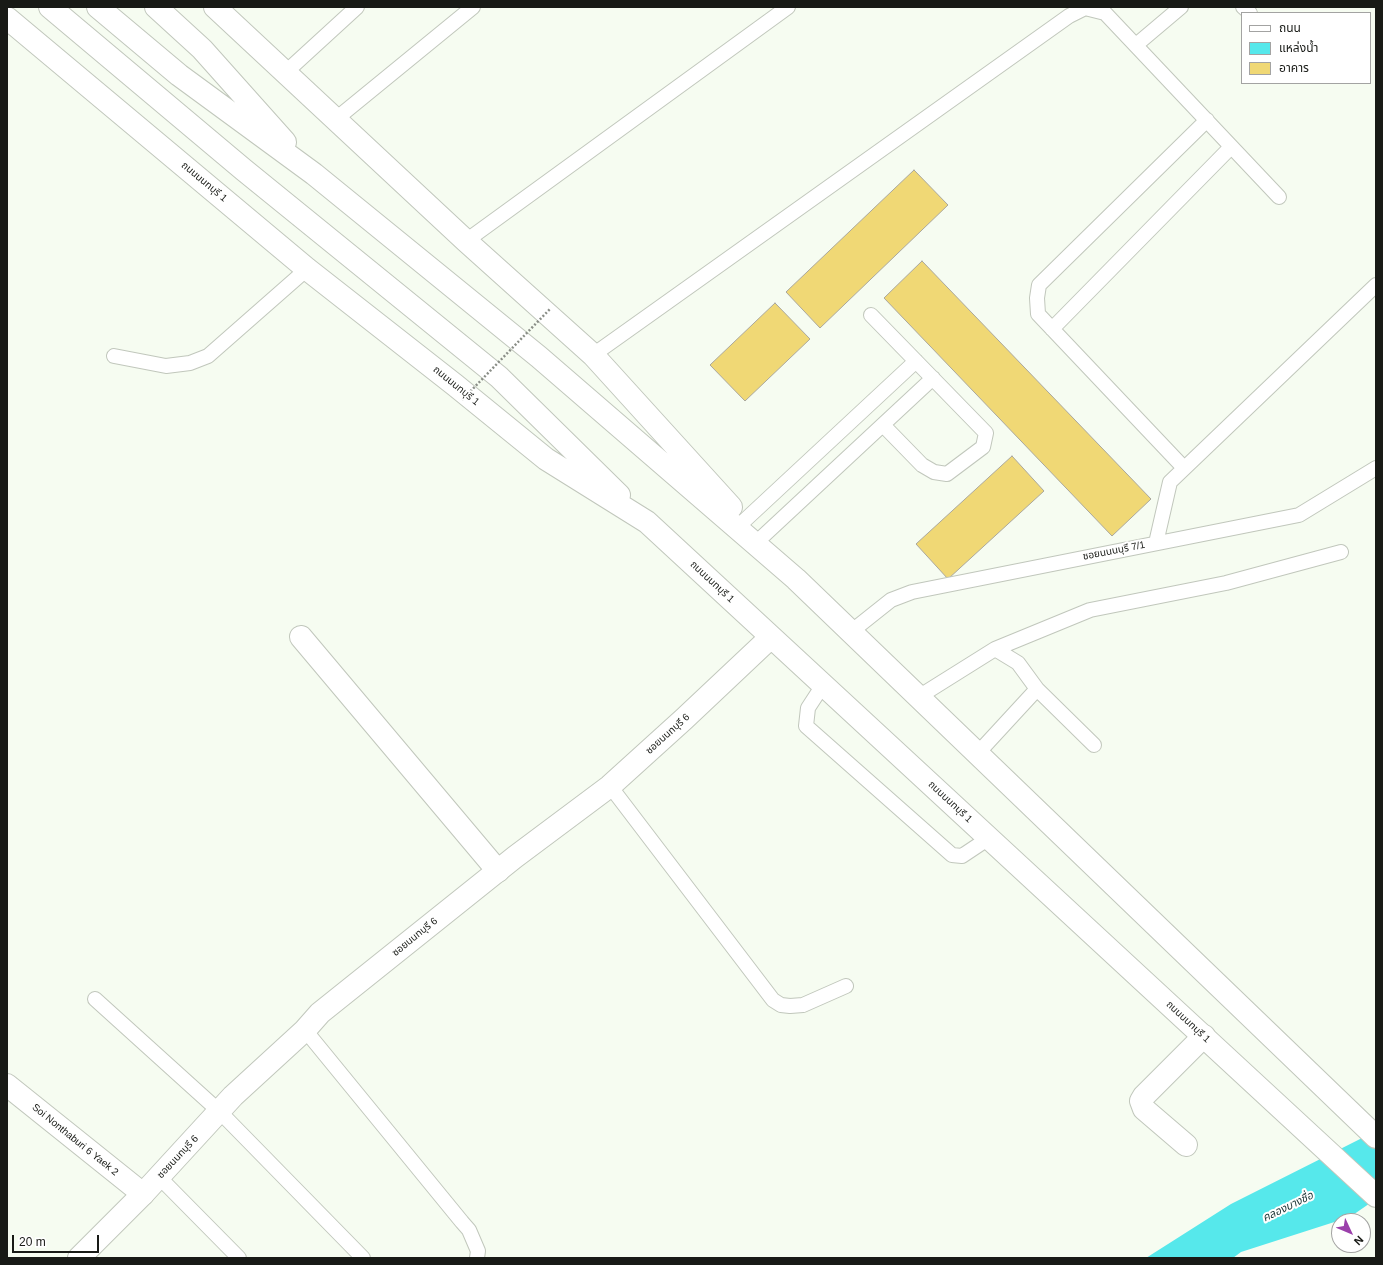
<!DOCTYPE html>
<html>
<head>
<meta charset="utf-8">
<style>
  body { margin:0 }
  #map { position:relative; width:1383px; height:1265px; overflow:hidden; background:#f6fcf1; font-family:Arial,"Noto Sans Thai",sans-serif }
  canvas { display:block }
  .frame { position:absolute; inset:0; border:8px solid #181a16; pointer-events:none }
  .legend { position:absolute; left:1241px; top:12px; width:130px; height:72px; box-sizing:border-box; background:#fff; border:1px solid #a3a3a2; margin:0; padding:5px 7px; list-style:none; font-size:12px; color:#181a16 }
  .legend li { display:flex; align-items:center; gap:8px; height:20px }
  .legend b { width:20px; border:1px solid #a3a3a2 }
  .north { position:absolute; left:1331px; top:1213px; width:40px; height:40px; box-sizing:border-box; background:#fff; border:1px solid #a3a3a2; border-radius:50%; rotate:134deg; font-size:11px; font-weight:700; line-height:16px; text-align:center; color:#181a16 }
  .north::after { content:''; display:block; margin:auto; width:14px; height:18px; background:#9b40ab; clip-path:polygon(50% 0,100% 100%,50% 72%,0 100%) }
  .scale { position:absolute; left:12px; top:1235px; width:87px; height:18px; box-sizing:border-box; border:2px solid #181a16; border-top:0; padding-left:5px; font-size:12px; line-height:14px; white-space:nowrap; color:#181a16; -webkit-text-stroke:3px #fff; paint-order:stroke }
</style>
</head>
<body>
<div id="map">
<canvas width="1383" height="1265"></canvas>
<div class="frame"></div>
<ul class="legend">
<li><b style="height:5px;background:#fff"></b>ถนน</li>
<li><b style="height:11px;background:#56e8eb"></b>แหล่งน้ำ</li>
<li><b style="height:11px;background:#f0d875"></b>อาคาร</li>
</ul>
<div class="north">N</div>
<div class="scale">20 m</div>
</div>
<script>
const c = document.querySelector('canvas').getContext('2d');
c.lineJoin = 'round';
function paint(path, color) { c.fillStyle = color; c.fill(path, 'evenodd'); }
const poly = rows => new Path2D(rows.map(r => 'M' + r).join(''));
function trace(path, color, width, dash) { c.strokeStyle = color; c.lineWidth = width; c.lineCap = dash ? 'butt' : 'round'; c.setLineDash(dash || []); c.stroke(path); }
function drawText(font, color, halo, rows, align = 'center') {
  c.font = font + ' Arial,"Noto Sans Thai",sans-serif'; c.lineWidth = 4; c.setLineDash([]); c.textBaseline = 'middle'; c.strokeStyle = halo; c.fillStyle = color; for (const [text, x, y, turn = 0] of rows) {
    c.save(); c.translate(x, y); c.rotate((+turn || 0) * Math.PI / 180); c.textAlign = isNaN(turn) ? turn : align; if (halo) c.strokeText(text, 0, 0); c.fillText(text, 0, 0); c.restore();
  }
}
const water = poly([
  [1376,1131,1376,1199,1350,1217,1241,1252,1233,1258,1146,1258,1231,1204]
]);
const building = poly([
  [914,170,948,205,820,328,786,292,914,170],
  [922,261,1151,499,1112,536,884,298,922,261],
  [775,303,810,339,745,401,710,365,775,303],
  [1012,456,1044,491,948,579,916,544,1012,456]
]);
const lane = poly([
  [1243,7,1250,13],
  [1136,45,1181,7],
  [286,72,357,7],
  [336,119,473,7],
  [466,241,788,7],
  [871,315,986,433,983,447,947,474,934,472,922,465,883,425],
  [1052,329,1231,147],
  [593,355,1069,16,1085,8,1105,13,1279,197],
  [114,356,166,366,190,363,208,356,307,269],
  [1184,468,1038,314,1037,298,1039,285,1207,120],
  [744,521,916,361],
  [760,539,933,378],
  [1156,543,1170,482,1376,285],
  [852,631,891,600,912,592,1299,515,1376,468],
  [995,649,1090,610,1226,583,1341,552],
  [823,685,808,708,806,726,952,855,962,856,989,838],
  [920,696,995,649,1018,663,1037,689,1094,745],
  [978,753,1037,689],
  [610,786,773,1000,781,1005,790,1006,803,1005,846,986],
  [95,999,220,1112,363,1258],
  [305,1030,462,1222,469,1230,478,1251,477,1258],
  [159,1177,239,1258]
]);
const street = poly([
  [301,637,498,871],
  [7,1085,143,1194],
  [1186,1145,1144,1109,1141,1101,1144,1096,1204,1036]
]);
const secondary = poly([
  [50,7,244,170,499,377,619,495],
  [98,7,179,75,314,174,539,357,796,579,1376,1137],
  [156,7,202,49,285,142],
  [215,7,466,241,593,355,731,507],
  [7,18,307,269,455,385,546,459,647,522,1376,1196],
  [79,1258,143,1194,233,1096,305,1030,320,1013,515,857,610,786,684,719,771,637]
]);
const pathBridge = poly([
  [462,400,550,309]
]);
const streetNames = [
  ["ถนนนนทบุรี 1",204,182,40],
  ["ถนนนนทบุรี 1",456,386,39],
  ["ซอยนนนบุรี 7/1",1114,551,-11],
  ["ถนนนนทบุรี 1",712,582,43],
  ["ซอยนนทบุรี 6",668,734,-42],
  ["ถนนนนทบุรี 1",950,802,43],
  ["ซอยนนทบุรี 6",415,937,-39],
  ["ถนนนนทบุรี 1",1188,1022,43],
  ["Soi Nonthaburi 6 Yaek 2",75,1140,39],
  ["ซอยนนทบุรี 6",178,1157,-47]
];
const waterNames = [
  ["คลองบางซื่อ",1288,1207,-26]
];
paint(water, '#56e8eb');
paint(building, '#f0d875');
trace(building, '#aaa79c', 1);
trace(lane, '#c1c7bc', 16);
trace(street, '#c1c7bc', 24);
trace(secondary, '#c1c7bc', 24);
trace(lane, '#fff', 14);
trace(street, '#fff', 22);
trace(secondary, '#fff', 22);
trace(pathBridge, '#8a8e87', 2.5, [2, 2]);
drawText('10px', '#181a16', '#fff', streetNames);
drawText('italic 11px', '#1a3333', '#fff', waterNames);
</script>
</body>
</html>
